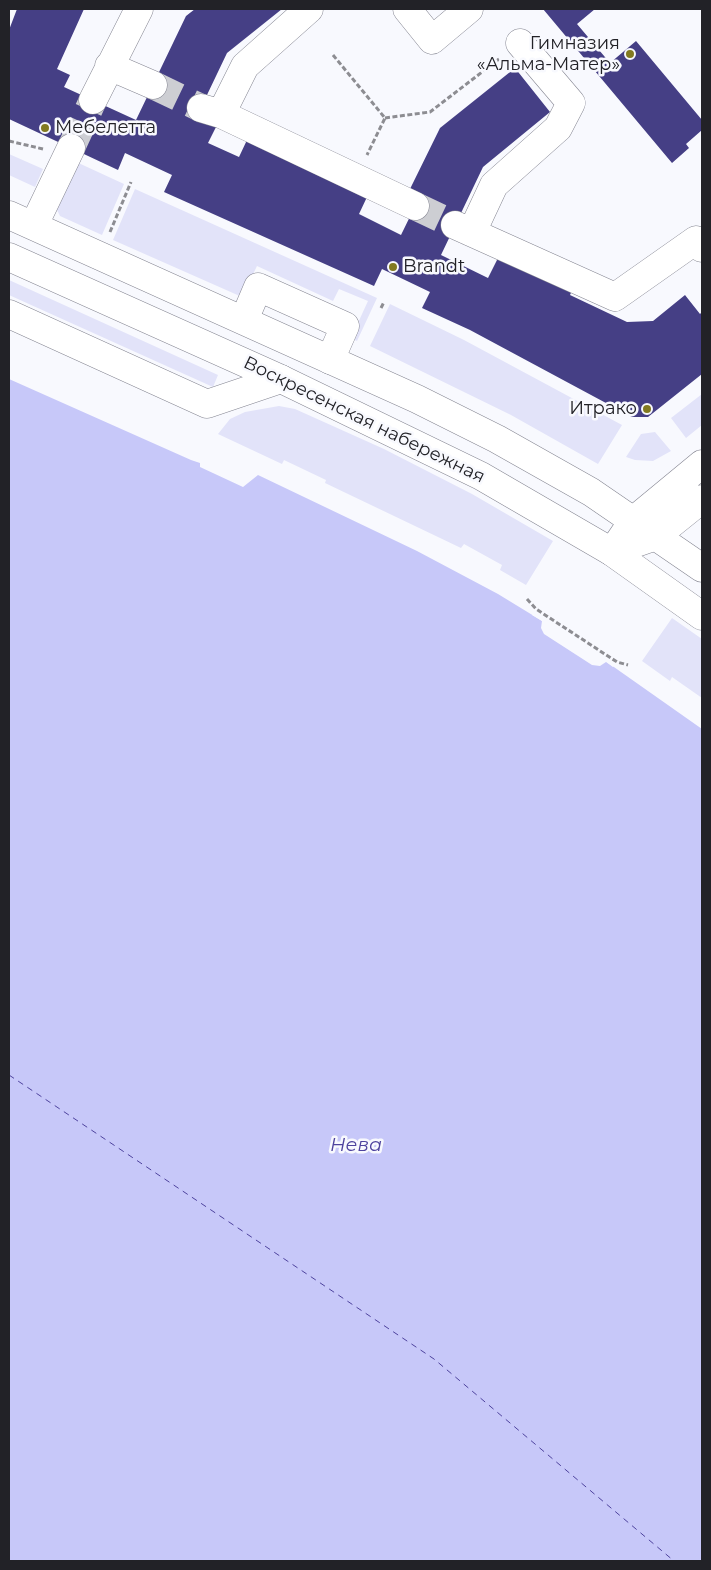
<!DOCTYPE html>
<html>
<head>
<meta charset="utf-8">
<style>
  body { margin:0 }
  #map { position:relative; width:711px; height:1570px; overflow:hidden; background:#f8f9fe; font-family:Montserrat,sans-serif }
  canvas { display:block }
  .frame { position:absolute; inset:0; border:10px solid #222227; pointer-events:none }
</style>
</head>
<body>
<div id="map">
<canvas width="711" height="1570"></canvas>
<div class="frame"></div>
</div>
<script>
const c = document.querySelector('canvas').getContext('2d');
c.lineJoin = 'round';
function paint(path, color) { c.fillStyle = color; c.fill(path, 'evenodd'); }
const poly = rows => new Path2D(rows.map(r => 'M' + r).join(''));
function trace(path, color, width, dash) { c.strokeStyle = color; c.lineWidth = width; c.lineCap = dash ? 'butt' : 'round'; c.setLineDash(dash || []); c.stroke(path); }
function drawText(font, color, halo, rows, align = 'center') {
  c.font = font + ' Montserrat,sans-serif'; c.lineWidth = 5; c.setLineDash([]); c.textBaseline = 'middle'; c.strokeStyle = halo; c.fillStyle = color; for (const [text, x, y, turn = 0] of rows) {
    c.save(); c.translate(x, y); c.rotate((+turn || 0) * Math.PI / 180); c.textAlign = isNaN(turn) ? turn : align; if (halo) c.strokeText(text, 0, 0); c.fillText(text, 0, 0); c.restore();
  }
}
const green = poly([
  [9,154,43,169,35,187,9,175],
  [72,160,124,184,102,235,60,216,56,208],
  [135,189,377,298,357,341,351,338,368,301,339,289,333,301,257,266,242,297,113,240],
  [9,280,218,375,213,387,9,295],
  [390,304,464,340,622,425,598,464,511,415,370,346],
  [702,394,702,425,686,438,671,418],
  [279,406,295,409,384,449,472,494,553,541,526,585,500,570,502,565,464,544,461,548,325,483,326,480,284,460,282,464,218,434,230,419,245,412],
  [655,432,671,451,653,461,635,460,626,457,641,434],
  [672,618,702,639,702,698,672,677,670,681,642,661]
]);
const water = poly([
  [9,379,191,460,200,463,200,467,243,487,258,475,417,551,498,594,552,627,594,653,702,729,702,1561,9,1561]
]);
const pier = poly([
  [534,613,596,651,615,665,613,667,606,662,600,666,592,665,544,634,541,628,542,621,532,615]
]);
const ferry = poly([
  [9,1075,434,1359,674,1561]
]);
const building = poly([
  [17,9,84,9,57,69,70,75,64,87,136,120,186,16,195,9,282,9,227,53,196,118,216,127,208,143,239,157,247,140,367,197,359,214,401,235,421,194,410,189,440,128,515,68,550,112,483,167,441,255,488,278,499,256,575,284,570,295,627,322,653,321,685,295,700,314,702,312,702,374,648,417,632,417,470,330,422,308,430,292,382,269,374,286,164,192,172,175,125,153,118,170,9,119,9,30],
  [543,9,595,9,577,24,610,63,636,41,702,120,702,130,686,144,689,148,672,163]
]);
const minorTunnel = poly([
  [153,85,201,108],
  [71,148,93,100],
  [415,206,455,225]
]);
const path = poly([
  [333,55,385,118,367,155],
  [385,118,430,112,499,59],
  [9,141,43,149],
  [110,232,131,182],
  [381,308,384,302],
  [527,599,536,609,617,662,628,665]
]);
const minor = poly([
  [407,9,432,40,469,9],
  [109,66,153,85],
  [93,100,139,9],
  [201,108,221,114,415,206],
  [221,114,245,66,309,9],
  [34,225,71,148],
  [455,225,615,297,696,240,702,248],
  [472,232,494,185,558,128,571,103,520,43],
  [9,314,207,404,281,379],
  [244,320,258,287,345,326,330,360],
  [633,544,656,536,702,499],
  [612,552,633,521,702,464]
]);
const major = poly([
  [9,215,417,399,497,439,591,492,702,568],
  [9,257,281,379,481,476,612,552,702,616]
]);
const markers = [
  [630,54,5,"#827a20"],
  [45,128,5,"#827a20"],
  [393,267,5,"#827a20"],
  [647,409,5,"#827a20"]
];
const poiNames = [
  ["Гимназия",620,44],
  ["«Альма-Матер»",620,65],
  ["Мебелетта",55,128,"left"],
  ["Brandt",403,267,"left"],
  ["Итрако",637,409]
];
const streetNames = [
  ["Воскресенская набережная",364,420,26]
];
const waterNames = [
  ["Нева",356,1145]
];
paint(green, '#e2e3f9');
paint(water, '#c7c8f9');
paint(pier, '#f8f9fe');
trace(ferry, '#4e439e', 1, [6, 5]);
paint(building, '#453f85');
trace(minorTunnel, '#cdced3', 28, [28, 14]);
trace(minor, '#848591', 29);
trace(major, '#848591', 29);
trace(path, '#8d8d92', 3, [5, 2.5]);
trace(minor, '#fff', 28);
trace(major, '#fff', 28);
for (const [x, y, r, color] of markers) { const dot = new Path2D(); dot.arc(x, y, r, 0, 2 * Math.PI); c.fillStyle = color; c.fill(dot); trace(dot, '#f8f9fe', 2); }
drawText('18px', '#222227', '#f8f9fe', poiNames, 'right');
drawText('18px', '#222227', '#f8f9fe', streetNames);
drawText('italic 19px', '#4e439e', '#f8f9fe', waterNames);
</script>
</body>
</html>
